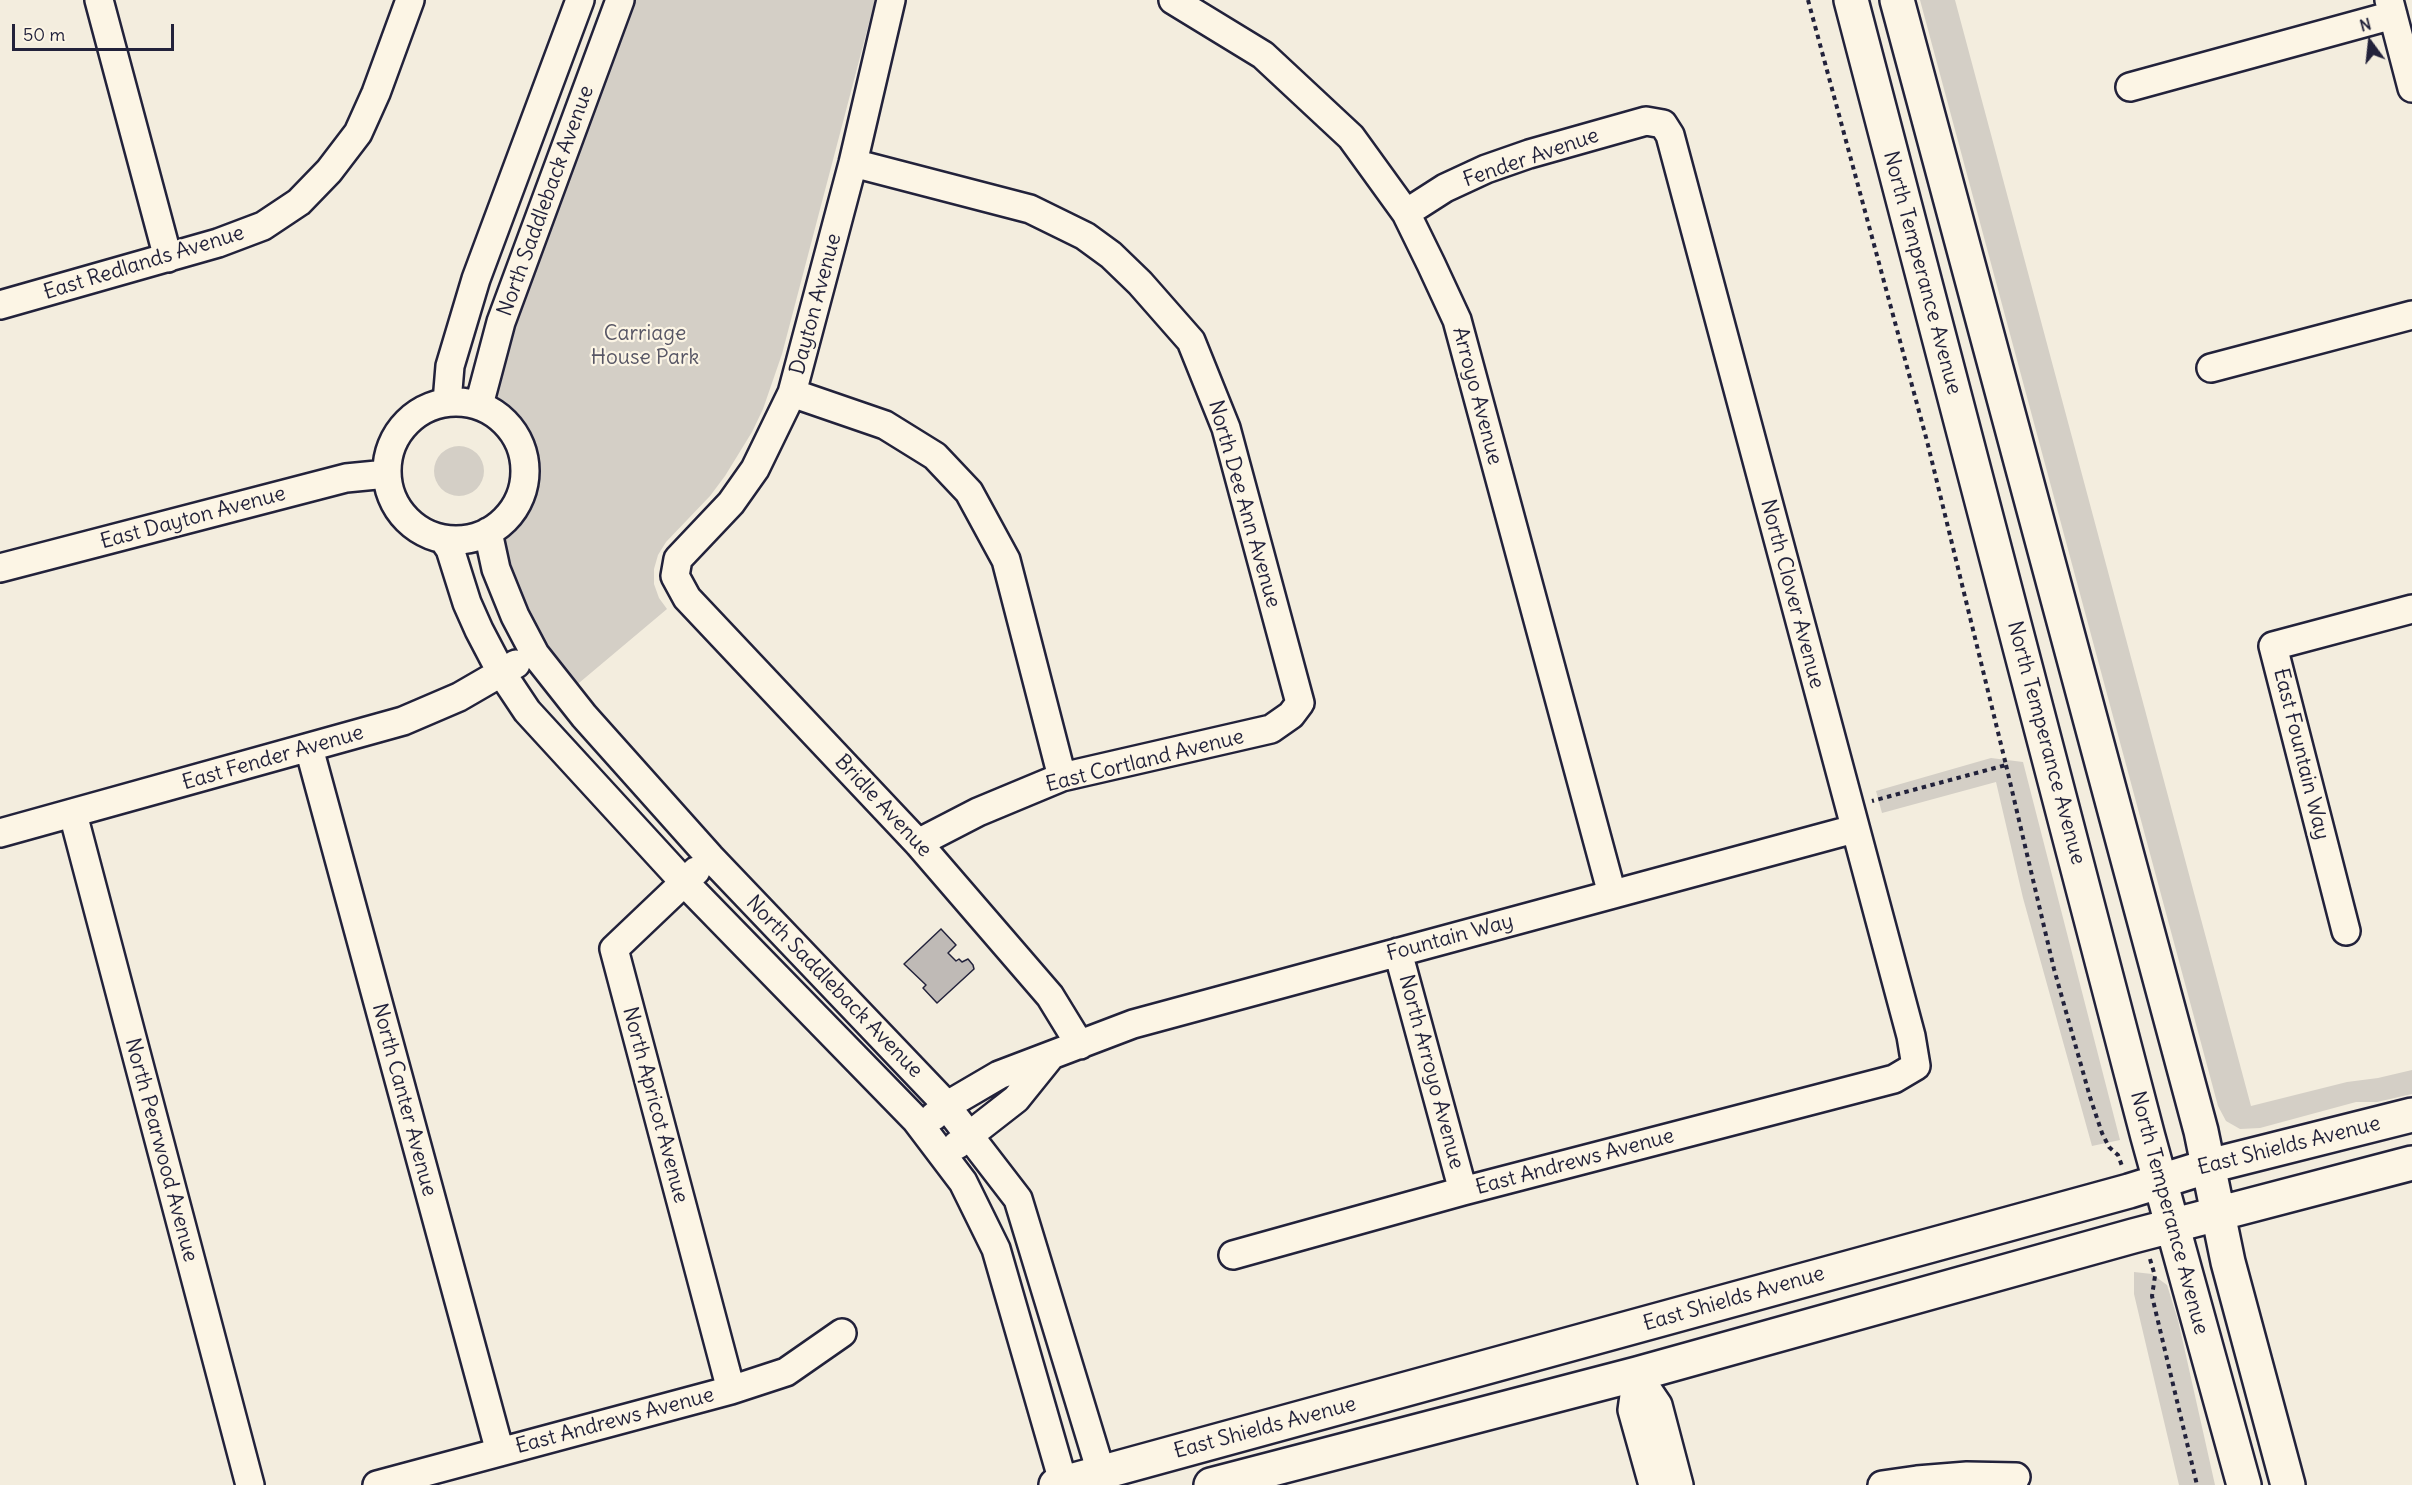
<!DOCTYPE html>
<html>
<head>
<meta charset="utf-8">
<style>
  body { margin:0 }
  #map { position:relative; width:2412px; height:1485px; overflow:hidden; background:#f3edde; font-family:Delius,sans-serif }
  canvas { display:block }
  .north { position:absolute; left:2340px; top:12px; width:60px; height:60px; -webkit-text-stroke:4px #fcf5e5; paint-order:stroke; rotate:345deg; font-size:16px; font-weight:700; line-height:24px; text-align:center; color:#22223b }
  .north::after { content:''; display:block; margin:auto; width:21px; height:27px; background:#22223b; clip-path:polygon(50% 0,100% 100%,50% 72%,0 100%) }
  .scale { position:absolute; left:12px; top:24px; width:162px; height:27px; box-sizing:border-box; border:3px solid #22223b; border-top:0; padding-left:8px; font-size:18px; line-height:21px; white-space:nowrap; color:#22223b; -webkit-text-stroke:4px #fcf5e5; paint-order:stroke }
</style>
</head>
<body>
<div id="map">
<canvas width="2412" height="1485"></canvas>
<div class="north">N</div>
<div class="scale">50 m</div>
</div>
<script>
const c = document.querySelector('canvas').getContext('2d');
c.lineJoin = 'round';
function paint(path, color) { c.fillStyle = color; c.fill(path, 'evenodd'); }
const poly = rows => new Path2D(rows.map(r => 'M' + r).join(''));
function trace(path, color, width, dash) { c.strokeStyle = color; c.lineWidth = width; c.lineCap = dash ? 'butt' : 'round'; c.setLineDash(dash || []); c.stroke(path); }
function drawText(font, color, halo, rows, align = 'center') {
  c.font = font + ' Delius,sans-serif'; c.lineWidth = 4.5; c.setLineDash([]); c.textBaseline = 'middle'; c.strokeStyle = halo; c.fillStyle = color; for (const [text, x, y, turn = 0] of rows) {
    c.save(); c.translate(x, y); c.rotate((+turn || 0) * Math.PI / 180); c.textAlign = isNaN(turn) ? turn : align; if (halo) c.strokeText(text, 0, 0); c.fillText(text, 0, 0); c.restore();
  }
}
const green = poly([
  [631,0,875,0,782,354,763,409,752,432,725,476,710,496,666,542,658,555,654,569,654,584,659,598,667,609,573,688,546,652,509,578,503,541,524,516,536,489,536,454,528,431,519,419,501,403,495,392,498,366],
  [1920,0,1955,0,2251,1106,2347,1082,2378,1078,2412,1070,2412,1094,2377,1102,2356,1102,2260,1128,2240,1129,2226,1121,2218,1106],
  '434 471a25 25 0 1 1 50 0a25 25 0 1 1-50 0Z',
  [1991,758,2023,762,2120,1140,2092,1146,2023,898,1996,782,1882,813,1876,791],
  [2134,1272,2152,1274,2167,1285,2178,1320,2215,1485,2179,1485,2134,1294]
]);
const building = poly([
  [941,929,956,945,948,953,956,961,959,959,962,962,968,959,973,965,974,969,937,1003,923,988,926,985,904,964,941,929]
]);
const path = poly([
  [1808,0,1927,441,2006,765,1872,801],
  [2006,765,2054,969,2090,1097,2102,1133,2109,1147,2118,1155,2122,1166],
  [2150,1259,2155,1276,2152,1296,2197,1485]
]);
const minor = poly([
  [99,0,168,258],
  [891,0,853,163,792,393,755,469,731,503,678,559,675,576,687,598,918,843,1050,996,1080,1045],
  [1173,0,1263,55,1351,137,1406,213,1431,264,1457,320,1612,894],
  [2389,0,2412,88],
  [2130,87,2393,15],
  [853,163,1030,209,1085,236,1111,255,1140,283,1191,341,1226,428,1300,703,1291,715,1271,729,1062,777,978,812,918,843],
  [0,305,218,243,263,226,299,202,329,171,358,133,376,93,410,0],
  [2211,368,2412,315],
  [792,393,885,425,935,456,969,492,1006,560,1062,777],
  [447,402,450,366,476,279,580,0],
  '387 471a69 69 0 1 1 138 0a69 69 0 1 1-138 0Z',
  [479,405,501,322,620,0],
  [488,532,496,569,515,616,535,654,584,716,710,857,941,1099,1018,1199,1101,1472,1098,1485],
  [443,539,450,549,467,603,479,630,501,672,527,711,684,882,916,1120,963,1182,996,1249,1064,1485],
  [0,568,346,478,387,474],
  [309,748,500,1452],
  [73,814,250,1485],
  [0,833,403,721,459,697,516,664],
  [696,871,614,949,731,1390],
  [2346,931,2273,646,2412,609],
  [1398,952,1463,1191],
  [933,1117,946,1106,999,1075,1133,1024,1854,829],
  [957,1145,1016,1099,1049,1058],
  [1233,1255,1463,1191,1894,1079,1916,1066,1911,1036,1670,135,1663,124,1646,121,1529,154,1486,169,1445,188,1406,213],
  [1637,1374,1658,1405,1679,1485],
  [1637,1374,1632,1410,1653,1485],
  [377,1485,731,1390,786,1372,842,1333],
  [1882,1485,1917,1480,1967,1476,2016,1477]
]);
const major = poly([
  [1851,0,2148,1137,2244,1485],
  [1897,0,2201,1131,2228,1262,2288,1485],
  [1056,1485,2129,1191,2209,1166,2412,1115],
  [1211,1485,1637,1374,2133,1236,2412,1163]
]);
const streetNames = [
  ["Fender Avenue",1531,158,-19],
  ["North Saddleback Avenue",546,201,-70],
  ["East Redlands Avenue",144,263,-17],
  ["North Temperance Avenue",1922,273,75],
  ["Dayton Avenue",816,304,-75],
  ["Arroyo Avenue",1477,396,75],
  ["North Dee Ann Avenue",1244,504,74],
  ["East Dayton Avenue",193,518,-15],
  ["North Clover Avenue",1792,594,75],
  ["North Temperance Avenue",2046,743,75],
  ["East Fountain Way",2301,754,76],
  ["East Fender Avenue",273,758,-16],
  ["East Cortland Avenue",1145,761,-14],
  ["Bridle Avenue",883,806,47],
  ["Fountain Way",1450,938,-15],
  ["North Saddleback Avenue",834,987,46],
  ["North Arroyo Avenue",1431,1072,75],
  ["North Canter Avenue",404,1100,75],
  ["North Apricot Avenue",655,1105,75],
  ["East Shields Avenue",2289,1146,-14],
  ["North Pearwood Avenue",161,1150,75],
  ["East Andrews Avenue",1575,1162,-15],
  ["North Temperance Avenue",2169,1213,75],
  ["East Shields Avenue",1734,1299,-16],
  ["East Andrews Avenue",615,1421,-15],
  ["East Shields Avenue",1265,1428,-15]
];
const parkNames = [
  ["Carriage",645,334],
  ["House Park",645,358]
];
paint(green, '#d4cfc6');
paint(building, '#bfbab6');
trace(building, '#22223b', 1.5);
trace(minor, '#22223b', 32);
trace(major, '#22223b', 38);
trace(path, '#22223b', 4, [4.5, 4.5]);
trace(minor, '#fcf5e5', 27);
trace(major, '#fcf5e5', 33);
drawText('21px', '#22223b', '#fcf5e5', streetNames);
drawText('21px', '#575665', '#fcf5e5', parkNames);
</script>
</body>
</html>
